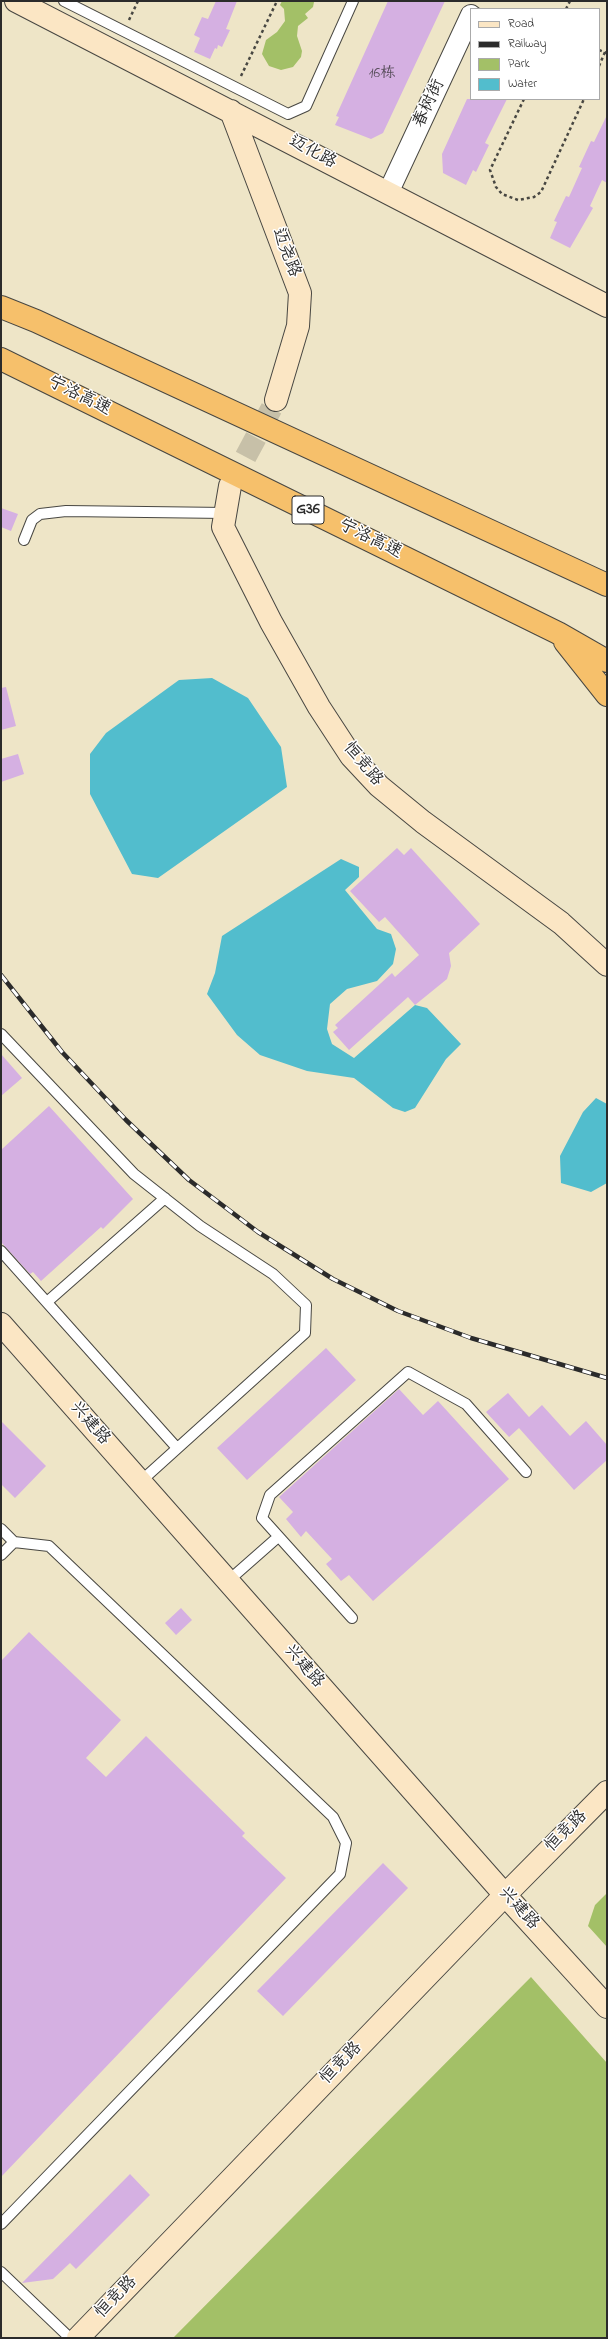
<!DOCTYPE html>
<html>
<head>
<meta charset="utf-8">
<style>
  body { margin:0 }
  #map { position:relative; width:608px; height:2339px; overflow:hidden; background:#eee5c7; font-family:"Indie Flower",sans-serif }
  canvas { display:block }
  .frame { position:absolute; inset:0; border:2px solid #2b2b2b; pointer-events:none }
  .legend { position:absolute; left:470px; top:8px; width:130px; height:92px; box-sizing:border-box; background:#fff; border:1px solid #aaa; margin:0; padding:5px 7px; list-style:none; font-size:12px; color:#2b2b2b }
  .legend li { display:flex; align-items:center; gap:8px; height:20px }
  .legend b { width:20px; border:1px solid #aaa }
</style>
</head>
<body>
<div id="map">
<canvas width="608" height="2339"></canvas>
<div class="frame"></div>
<ul class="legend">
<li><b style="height:5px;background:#fbe6c4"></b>Road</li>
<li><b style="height:5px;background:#2b2b2b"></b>Railway</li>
<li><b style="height:11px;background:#a3c067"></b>Park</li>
<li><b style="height:11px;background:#52bdcd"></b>Water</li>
</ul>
</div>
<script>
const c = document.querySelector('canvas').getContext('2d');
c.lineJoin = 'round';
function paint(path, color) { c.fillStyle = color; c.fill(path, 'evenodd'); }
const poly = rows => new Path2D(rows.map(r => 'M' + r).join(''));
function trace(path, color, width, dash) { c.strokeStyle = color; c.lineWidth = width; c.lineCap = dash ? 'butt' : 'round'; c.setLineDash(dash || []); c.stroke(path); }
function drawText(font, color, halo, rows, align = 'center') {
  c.font = font + ' "Indie Flower","LXGW WenKai TC",sans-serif'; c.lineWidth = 3; c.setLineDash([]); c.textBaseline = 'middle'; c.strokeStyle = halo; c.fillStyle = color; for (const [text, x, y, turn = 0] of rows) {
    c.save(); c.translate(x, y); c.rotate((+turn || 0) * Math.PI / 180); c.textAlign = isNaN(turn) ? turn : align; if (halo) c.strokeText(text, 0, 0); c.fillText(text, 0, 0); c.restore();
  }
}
const green = poly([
  [282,1,314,2,313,7,305,14,308,18,298,26,297,36,302,51,301,57,293,67,281,70,269,66,262,54,266,40,277,32,285,21,284,9,280,5],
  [607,1893,607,1947,588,1926,595,1905],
  [531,1977,607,2063,607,2338,173,2338]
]);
const water = poly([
  [212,678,248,698,281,747,287,787,158,878,132,874,90,794,90,754,106,733,179,680],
  [341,859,359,867,359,877,345,890,377,929,391,934,396,949,393,964,377,981,347,989,330,1004,327,1029,332,1044,354,1058,415,1005,427,1008,461,1044,446,1059,415,1108,405,1112,393,1108,354,1078,307,1071,260,1055,237,1035,207,994,215,973,222,936],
  [596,1098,607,1104,607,1183,591,1192,561,1183,560,1156,583,1112]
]);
const building = poly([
  [216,1,237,1,226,29,230,30,222,47,218,45,217,49,215,48,210,59,194,52,200,38,194,35,202,17,208,19],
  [388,1,445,1,383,133,371,139,335,125,339,117,336,116],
  [467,99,507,99,485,143,489,145,476,172,473,170,466,185,443,173,442,154],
  [607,115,607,183,602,180,590,206,593,208,570,248,550,238,557,222,554,221,566,196,569,197,582,168,579,167,591,141,594,142],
  [1,508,18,514,11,531,1,527],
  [6,687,16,726,1,730,1,688],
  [18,754,24,774,1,782,1,759],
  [397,848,404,855,411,848,480,924,449,953,451,966,447,979,415,1005,408,997,349,1050,333,1032,338,1028,335,1025,392,973,395,977,419,955,385,917,379,922,350,891],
  [1,1054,22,1078,1,1096],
  [49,1106,133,1199,103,1229,101,1227,41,1281,33,1272,30,1274,1,1242,1,1150],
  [326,1348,356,1380,247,1480,217,1448],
  [399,1389,423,1415,438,1401,509,1479,373,1601,349,1575,341,1581,326,1564,332,1559,306,1531,301,1537,286,1519,293,1512,279,1497],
  [508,1393,529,1417,542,1405,570,1436,586,1421,607,1445,607,1460,574,1490,519,1428,509,1437,486,1412],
  [1,1421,46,1466,15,1498,1,1484],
  [181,1608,192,1620,176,1635,165,1623],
  [29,1632,121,1720,86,1758,106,1777,146,1736,245,1833,242,1836,286,1878,1,2177,1,1661],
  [383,1863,408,1888,283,2016,257,1991],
  [130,2174,150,2195,76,2269,70,2263,53,2279,22,2283]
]);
const secondaryTunnel = poly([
  [230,486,276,400]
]);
const path = poly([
  [566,9,570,1],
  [129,20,138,1],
  [599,50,607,53],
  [599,66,605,52],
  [241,76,277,1],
  [524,99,490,170,496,187,502,194,518,200,534,197,541,192,584,99]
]);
const lane = poly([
  [64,1,288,114,306,106,353,1],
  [24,540,32,520,40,514,66,511,226,513],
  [1,1034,134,1174,200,1226,273,1274,306,1305,305,1333,140,1482],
  [1,1251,177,1448],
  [47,1302,165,1198],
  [1,1529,14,1542,49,1546,333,1817,346,1843,340,1874,1,2224],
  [1,1555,14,1542],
  [228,1581,278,1537],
  [352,1618,262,1518,270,1495,408,1372,466,1404,526,1472],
  [1,2272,70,2338]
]);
const street = poly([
  [388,193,471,15]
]);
const secondary = poly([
  [16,1,607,306],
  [231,111,300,293,298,326,276,400],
  [230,486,223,527,271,622,319,707,351,756,379,786,423,822,561,923,607,965],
  [1,1324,505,1895,607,2007],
  [78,2338,505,1895,607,1792]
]);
const highway = poly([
  [1,307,36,321,607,585],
  [1,359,558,633,607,661],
  [565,642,607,695]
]);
const rail = poly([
  [1,975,62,1052,126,1120,189,1180,258,1232,333,1279,398,1311,471,1338,607,1378]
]);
const numberNames = [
  ["16栋",382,75]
];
const shields = [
  [308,510,32]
];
const shieldNames = [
  ["G36",308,510]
];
const streetNames = [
  ["春树街",430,104,-65],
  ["迈化路",312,153,28],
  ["迈尧路",285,253,69],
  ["宁洛高速",79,397,26],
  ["宁洛高速",370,540,26],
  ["恒竞路",362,765,50],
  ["兴建路",89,1424,49],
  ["兴建路",303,1667,49],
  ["恒竞路",567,1832,-45],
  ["兴建路",518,1909,48],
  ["恒竞路",342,2064,-46],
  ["恒竞路",117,2298,-46]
];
paint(green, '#a3c067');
paint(water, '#52bdcd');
paint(building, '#d5b0e2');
trace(secondaryTunnel, '#c7c0a8', 22, [22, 11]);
trace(lane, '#484742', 12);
trace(street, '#484742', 22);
trace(secondary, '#484742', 24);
trace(highway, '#484742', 24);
trace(path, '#484742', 2.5, [3, 3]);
trace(lane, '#fff', 10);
trace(street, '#fff', 20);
trace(secondary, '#fbe6c4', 22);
trace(highway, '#f6c06b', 22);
trace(rail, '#2b2b2b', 4.5);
trace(rail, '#fff', 3, [9]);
drawText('15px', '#564c59', null, numberNames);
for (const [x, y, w] of shields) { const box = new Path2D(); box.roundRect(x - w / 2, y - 14, w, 28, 3); c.fillStyle = '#fff'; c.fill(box); trace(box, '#2b2b2b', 1); }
drawText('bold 16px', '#2b2b2b', null, shieldNames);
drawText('17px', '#2b2b2b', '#fff', streetNames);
</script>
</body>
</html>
